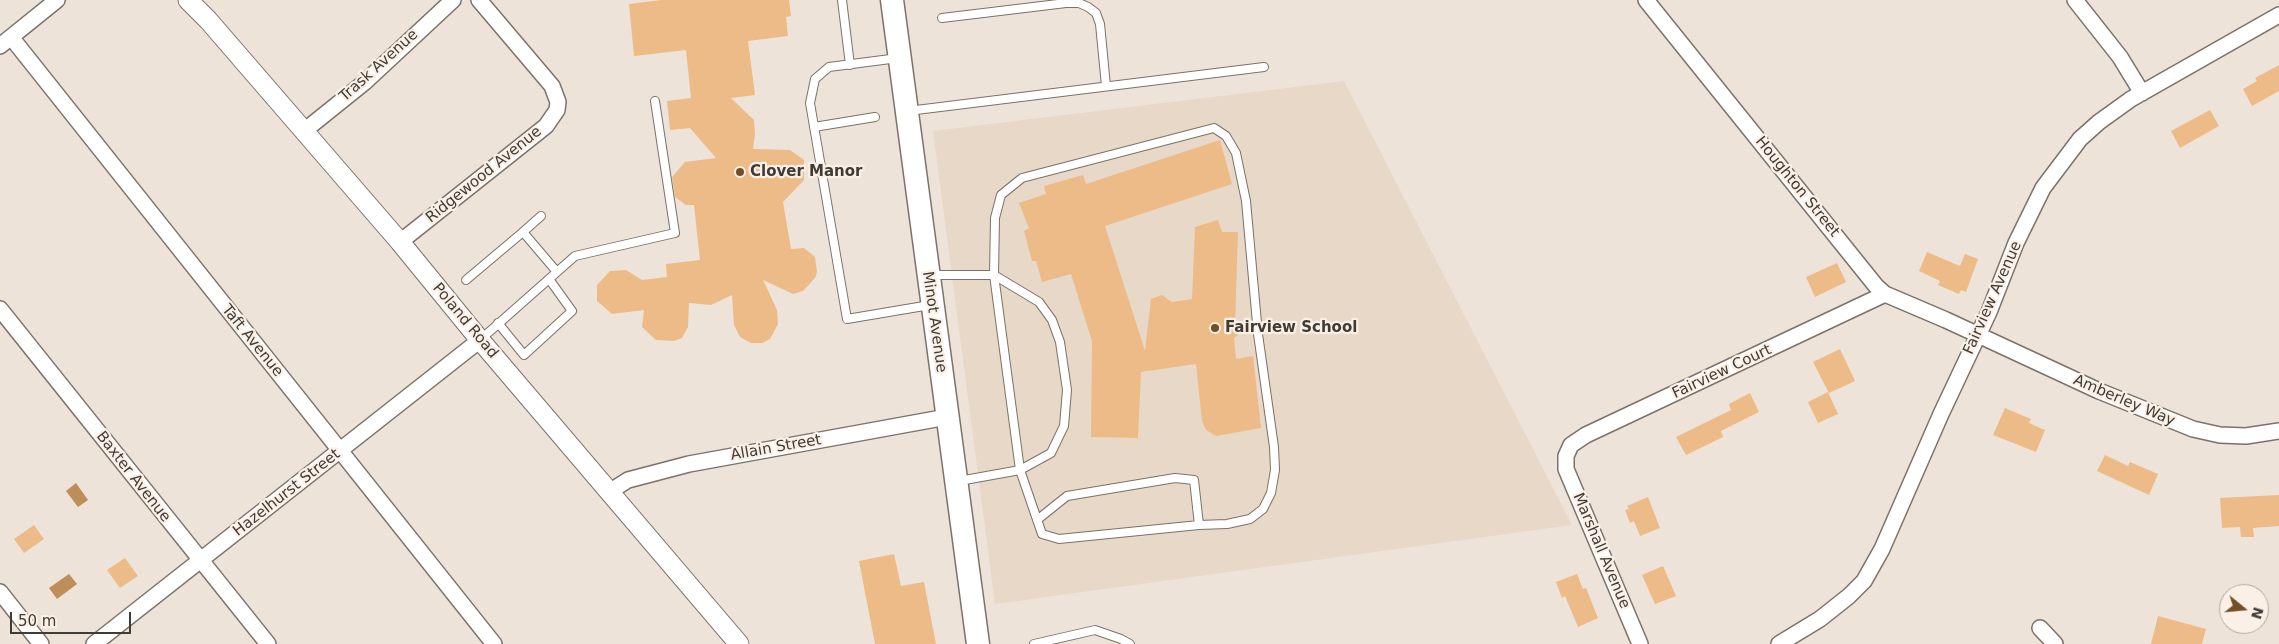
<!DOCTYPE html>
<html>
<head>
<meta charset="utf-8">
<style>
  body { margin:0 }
  #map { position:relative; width:2279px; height:644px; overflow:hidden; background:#ede3d9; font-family:"DejaVu Sans",sans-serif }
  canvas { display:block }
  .north { position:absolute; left:2219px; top:584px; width:50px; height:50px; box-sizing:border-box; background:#fbf0e6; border:1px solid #b0a8a0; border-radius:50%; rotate:107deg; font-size:14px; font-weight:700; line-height:20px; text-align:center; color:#3f3b37 }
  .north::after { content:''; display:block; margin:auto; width:18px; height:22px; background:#724f28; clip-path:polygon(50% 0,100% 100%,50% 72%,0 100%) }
  .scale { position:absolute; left:10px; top:612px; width:121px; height:22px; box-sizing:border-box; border:2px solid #3f3b37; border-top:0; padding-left:6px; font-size:15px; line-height:18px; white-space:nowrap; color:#3f3b37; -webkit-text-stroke:4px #fbf0e6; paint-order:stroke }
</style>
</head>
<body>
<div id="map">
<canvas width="2279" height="644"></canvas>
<div class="north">N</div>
<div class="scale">50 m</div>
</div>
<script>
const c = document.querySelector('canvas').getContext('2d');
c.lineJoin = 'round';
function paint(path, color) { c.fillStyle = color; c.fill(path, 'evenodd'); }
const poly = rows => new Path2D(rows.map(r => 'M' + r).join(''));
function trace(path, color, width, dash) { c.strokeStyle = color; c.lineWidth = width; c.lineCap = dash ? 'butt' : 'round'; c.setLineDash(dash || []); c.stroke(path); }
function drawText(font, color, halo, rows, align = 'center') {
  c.font = font + ' "DejaVu Sans",sans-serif'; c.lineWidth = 4.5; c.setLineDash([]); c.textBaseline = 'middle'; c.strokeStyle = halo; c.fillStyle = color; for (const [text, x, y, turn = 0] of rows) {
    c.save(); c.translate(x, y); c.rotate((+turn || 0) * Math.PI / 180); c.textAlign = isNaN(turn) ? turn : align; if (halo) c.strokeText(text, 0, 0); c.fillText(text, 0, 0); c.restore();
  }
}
const built = poly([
  [1344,81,1572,525,995,604,933,131]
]);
const water = poly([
  [76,483,88,500,78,507,66,491],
  [69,574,77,584,57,599,49,588]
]);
const building = poly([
  [661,0,789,0,791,16,786,17,788,36,748,41,755,95,731,98,754,120,755,134,753,149,790,150,804,160,804,180,783,202,791,249,804,248,815,257,817,272,815,278,803,291,793,294,763,280,777,310,778,324,770,339,762,343,751,343,740,337,734,325,732,295,711,305,689,303,688,327,682,338,674,341,656,340,642,327,644,310,612,314,597,301,597,285,610,271,626,270,642,280,667,277,666,264,700,260,694,205,686,205,675,197,672,177,685,162,716,158,690,128,670,130,667,101,691,98,686,50,634,56,629,4],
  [2279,65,2279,91,2252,106,2243,89,2257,81,2255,78],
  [2210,110,2219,126,2180,148,2171,131],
  [1220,140,1232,184,1105,226,1145,351,1151,299,1162,295,1172,302,1192,299,1195,227,1218,220,1222,232,1238,232,1235,326,1242,332,1234,338,1236,359,1253,356,1261,428,1216,436,1206,430,1202,421,1196,364,1141,372,1138,438,1091,437,1092,341,1071,274,1042,282,1036,261,1032,261,1024,231,1029,228,1019,203,1046,194,1044,186,1083,175,1086,184],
  [1927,252,1960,266,1965,254,1978,259,1966,292,1961,290,1959,294,1938,285,1940,281,1919,271],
  [1837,263,1846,282,1815,297,1806,277],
  [1840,349,1855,381,1829,393,1813,362],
  [1828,392,1838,414,1818,423,1808,402],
  [1750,393,1759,412,1721,431,1723,437,1686,455,1676,437,1731,410,1729,404],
  [2005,408,2031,419,2029,423,2045,430,2036,452,1993,435],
  [2105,455,2128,466,2130,462,2158,474,2149,495,2097,471],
  [2279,495,2279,526,2253,528,2254,537,2241,537,2240,527,2222,528,2220,498],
  [1648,497,1660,528,1640,536,1634,521,1630,523,1625,510,1629,509,1627,506],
  [34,525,44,539,24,553,14,539],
  [894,554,901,586,924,582,936,644,875,644,859,561],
  [125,558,138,576,120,588,107,570],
  [1663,566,1676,596,1655,604,1642,575],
  [1577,574,1583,589,1586,588,1598,618,1578,627,1565,596,1562,598,1556,582],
  [2158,616,2206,629,2202,644,2151,644]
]);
const service = poly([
  [842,0,850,65],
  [942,18,1066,3,1079,3,1088,7,1096,13,1100,24,1106,86],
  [898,58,829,67,815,79,810,103,847,319,930,305],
  [908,111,1264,67],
  [814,127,875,117],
  [523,232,541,216],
  [930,275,994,275,1039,302,1052,320,1060,342,1067,390,1064,426,1051,453,1020,470,959,481],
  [466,280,523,232,557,272],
  [498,323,524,355,572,311,549,279],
  [480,340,575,256,675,233,655,101],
  [1037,520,1067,496,1175,478,1194,480,1199,525,1059,539,1042,534,1020,470,994,275,995,218,1001,195,1022,178,1214,128,1226,136,1236,153,1246,201,1258,334,1274,447,1275,470,1271,493,1263,509,1250,519,1227,524,1199,525],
  [1034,644,1095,630,1121,639,1130,644]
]);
const minor = poly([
  [1646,0,1876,286,1885,294,1946,320,2099,391,2193,429,2220,435,2246,436,2279,431],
  [2075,0,2120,57,2142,93],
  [11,37,494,644],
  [0,46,57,0],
  [304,131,365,82,453,0],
  [400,242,546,126,557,110,558,102,552,86,479,0],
  [0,309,268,644],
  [609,492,628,480,689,464,947,417],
  [0,592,41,644],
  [2040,628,2055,644],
  [94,644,480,340],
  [1640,644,1566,469,1566,456,1571,445,1586,435,1885,294],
  [1779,644,1820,619,1849,596,1864,581,1882,549,1941,414,1989,312,2016,243,2043,188,2080,139,2099,122,2131,99,2279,15]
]);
const tertiary = poly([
  [188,0,208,20,400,242,480,340,739,644]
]);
const primary = poly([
  [892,0,978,644]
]);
const markers = [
  [740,172,5,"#724f28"],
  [1215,328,5,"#724f28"]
];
const streetNames = [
  ["Trask Avenue",379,66,-42],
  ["Ridgewood Avenue",484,175,-39],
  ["Houghton Street",1797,187,51],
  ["Fairview Avenue",1993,298,-66],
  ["Poland Road",465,321,50],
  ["Minot Avenue",934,322,82],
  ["Taft Avenue",252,341,51],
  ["Fairview Court",1722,372,-25],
  ["Amberley Way",2124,401,23],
  ["Allain Street",776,448,-10],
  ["Baxter Avenue",133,477,52],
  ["Hazelhurst Street",287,493,-38],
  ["Marshall Avenue",1601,551,67]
];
const poiNames = [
  ["Clover Manor",750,172],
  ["Fairview School",1225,328]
];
paint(built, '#e8d8c8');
paint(water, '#bd8d5a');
paint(building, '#edbb87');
trace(service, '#7b7269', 10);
trace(minor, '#7b7269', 18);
trace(tertiary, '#7b7269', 21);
trace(primary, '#7b7269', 25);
trace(service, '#fff', 8);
trace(minor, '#fff', 15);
trace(tertiary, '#fff', 19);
trace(primary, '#fff', 22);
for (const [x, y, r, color] of markers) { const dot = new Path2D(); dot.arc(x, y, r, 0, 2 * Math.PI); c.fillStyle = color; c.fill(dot); trace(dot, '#fbf0e6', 2); }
drawText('15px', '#3f3b37', '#fbf0e6', streetNames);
drawText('bold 15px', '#3f3b37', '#fbf0e6', poiNames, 'left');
</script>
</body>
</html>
